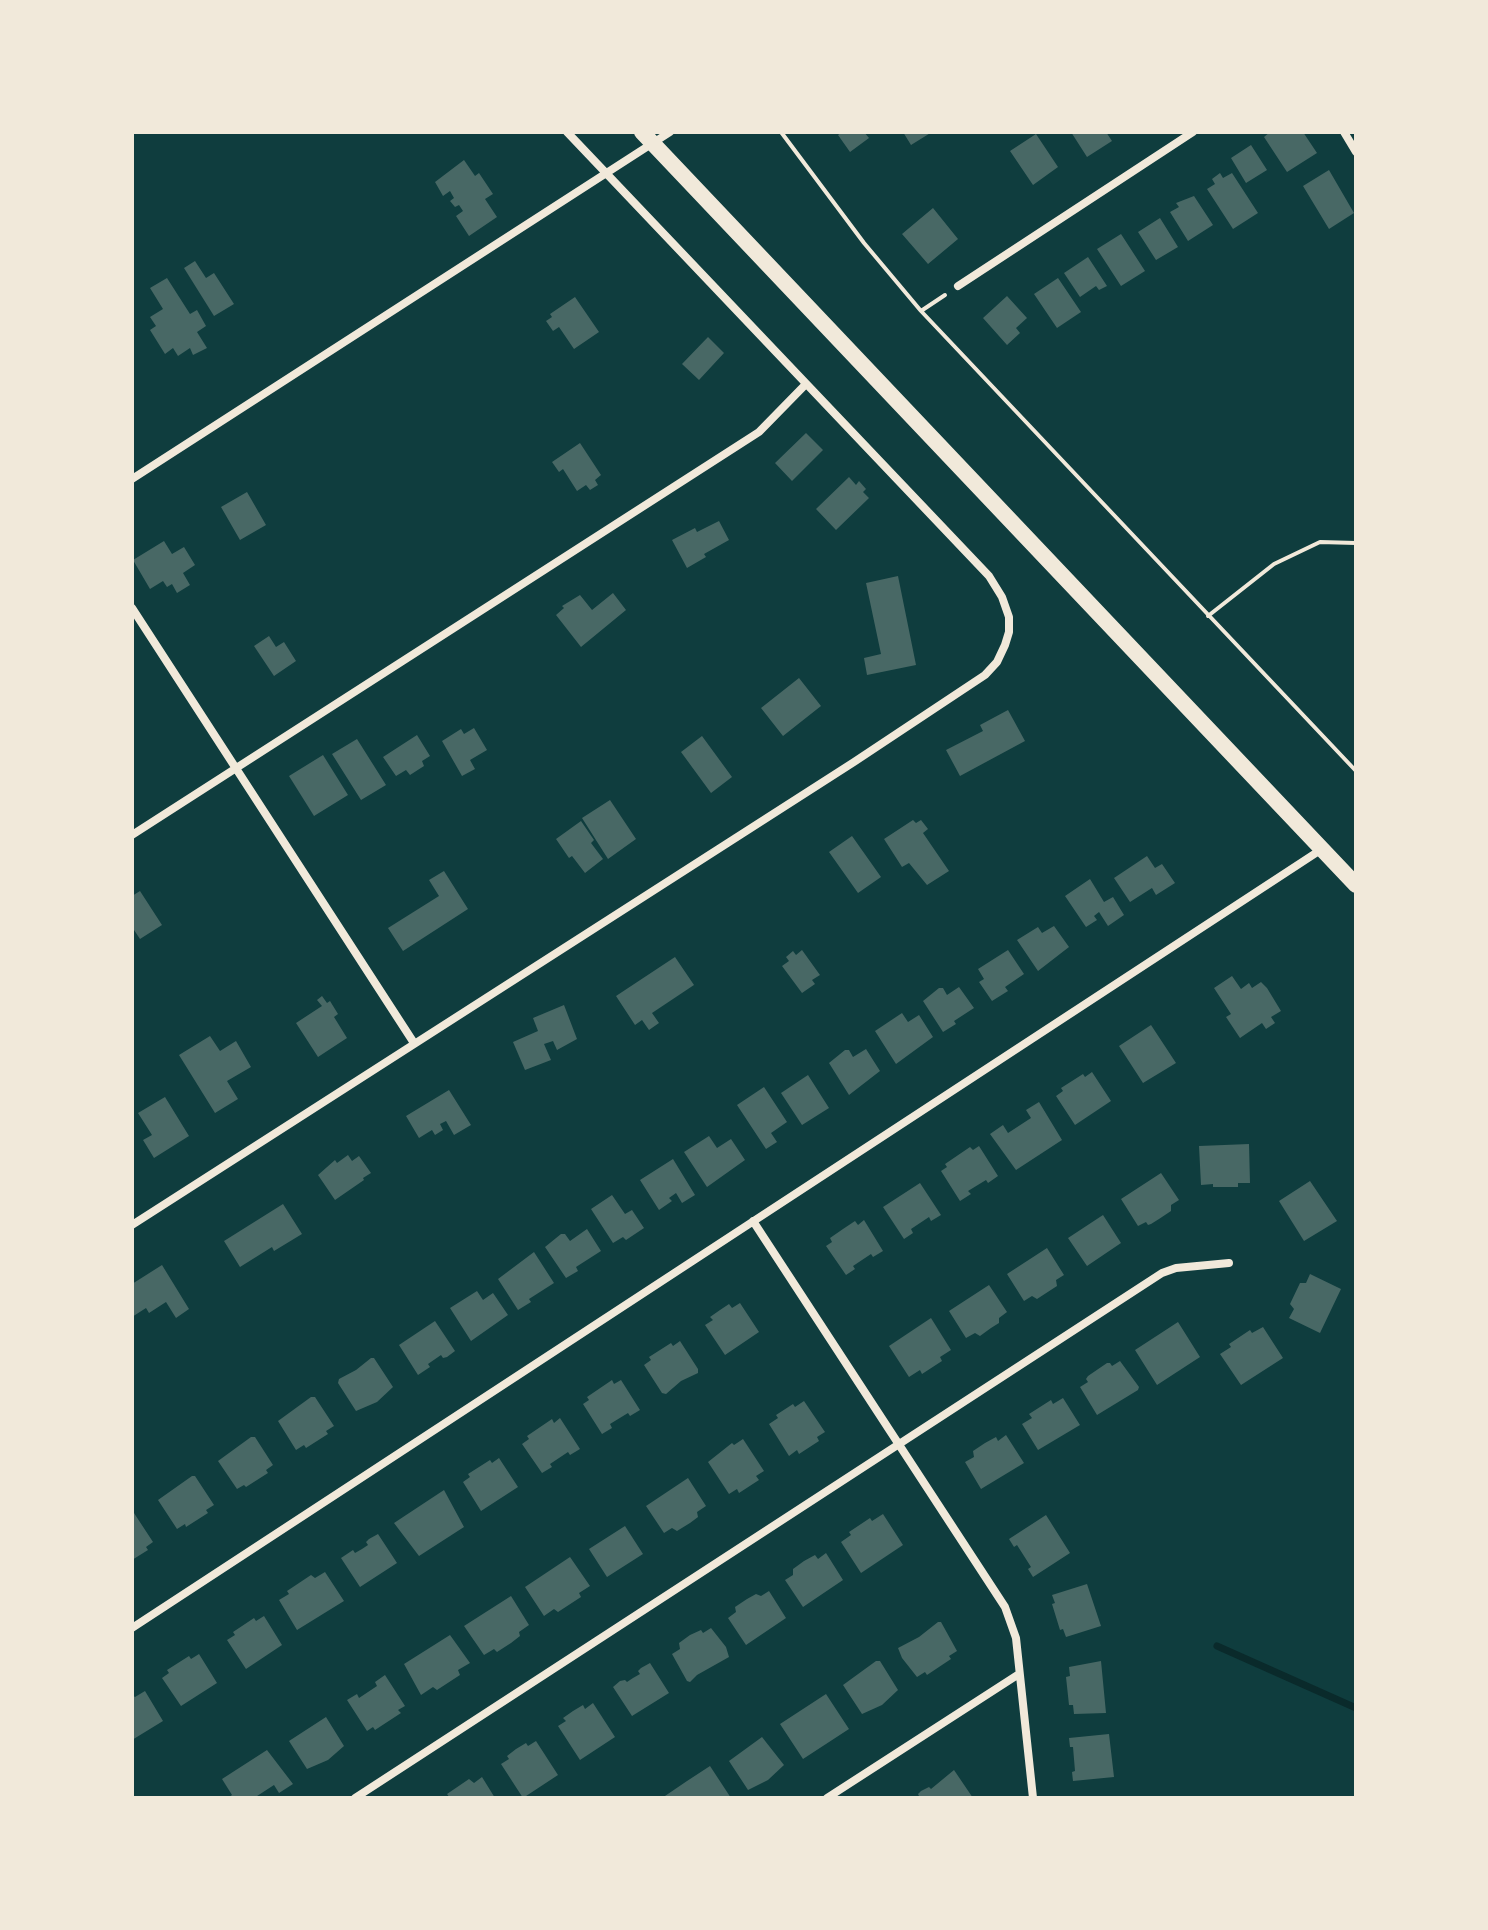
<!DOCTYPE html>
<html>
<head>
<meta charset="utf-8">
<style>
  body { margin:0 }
  #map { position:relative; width:1488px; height:1930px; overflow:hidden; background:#0f3d3e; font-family:"Roboto Condensed",sans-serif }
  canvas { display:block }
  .frame { position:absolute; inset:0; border:134px solid #f1e9da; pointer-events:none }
</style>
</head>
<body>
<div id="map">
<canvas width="1488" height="1930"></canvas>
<div class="frame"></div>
</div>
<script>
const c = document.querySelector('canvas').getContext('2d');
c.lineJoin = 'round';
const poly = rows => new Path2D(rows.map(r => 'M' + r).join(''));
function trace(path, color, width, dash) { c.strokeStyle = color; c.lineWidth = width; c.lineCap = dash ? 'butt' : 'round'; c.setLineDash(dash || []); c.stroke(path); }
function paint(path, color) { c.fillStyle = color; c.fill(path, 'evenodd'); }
const stream = poly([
  [1217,1646,1356,1708]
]);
const building = poly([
  [842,132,864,132,869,138,850,152,838,135],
  [903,132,932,132,911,145],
  [1071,132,1106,132,1112,141,1087,157],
  [1270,132,1303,132,1317,153,1287,172,1264,137],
  [1036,134,1058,167,1033,185,1010,151],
  [1251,145,1267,170,1246,183,1231,158],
  [464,160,475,176,479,173,493,194,485,199,497,217,469,236,456,216,463,211,459,205,455,207,450,201,454,198,450,191,443,196,435,182],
  [1329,170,1354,213,1329,229,1303,186],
  [1220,173,1223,178,1232,173,1258,213,1233,229,1207,189,1215,184,1212,179],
  [1194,196,1213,225,1188,241,1170,212,1179,207,1176,203],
  [933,208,958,239,928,264,902,234],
  [1160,218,1178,247,1156,260,1138,232],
  [1121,234,1145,271,1121,286,1097,249],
  [1088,257,1107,286,1099,290,1096,286,1080,297,1064,273],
  [195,261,206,278,214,273,234,304,214,316,184,268],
  [167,278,190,314,197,310,206,326,197,332,207,348,193,355,190,348,178,356,173,348,165,354,150,330,156,326,150,317,163,309,150,288],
  [1058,278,1081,312,1057,328,1034,294],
  [1007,296,1027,318,1016,328,1020,333,1007,345,983,318],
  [575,297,599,332,574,349,559,327,553,331,546,321,552,317,550,314],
  [708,337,724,353,699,380,682,364],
  [806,433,823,450,792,481,775,463],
  [580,443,601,475,595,480,598,485,590,490,586,485,577,491,563,469,559,472,552,462],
  [849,477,856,485,859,481,866,489,863,492,869,498,836,530,816,509],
  [247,492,266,525,240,540,221,507],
  [719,521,729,540,704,554,706,557,687,568,672,540,695,528,697,532],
  [164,541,172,554,184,547,195,565,183,573,190,585,177,593,172,584,167,587,163,581,150,589,133,560],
  [898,576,916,665,867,675,864,658,881,654,866,583],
  [613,593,626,610,581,647,556,615,564,608,562,606,580,595,592,610],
  [269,636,276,647,284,642,296,661,274,676,254,646],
  [799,678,821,706,783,736,761,708],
  [1008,710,1025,741,960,776,946,750,983,731,980,725],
  [474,728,487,750,470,760,475,769,462,776,442,741,461,729,464,734],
  [417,735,430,756,422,761,424,766,410,775,406,770,396,776,383,757],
  [702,736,732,777,711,793,681,752],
  [357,739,386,785,361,800,332,754],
  [323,755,348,795,314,816,289,776],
  [610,800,636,839,608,859,582,818],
  [913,820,916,823,921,820,928,829,923,833,949,871,927,885,909,863,902,867,884,839],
  [581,821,594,840,591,843,603,859,585,873,572,856,569,858,556,839],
  [852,836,881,877,858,893,829,852],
  [1147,856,1155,868,1162,864,1175,883,1156,895,1152,888,1130,902,1114,878],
  [444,871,468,909,403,951,388,928,439,896,429,880],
  [1090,879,1104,902,1113,897,1124,915,1108,926,1099,912,1094,916,1097,920,1086,927,1065,896],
  [140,891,162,925,140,939,132,927,132,896],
  [1054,926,1069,947,1038,971,1017,940,1038,927,1042,933],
  [802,950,820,975,812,980,815,984,802,993,782,966,789,961,786,957,793,951,796,955],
  [1008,950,1024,974,1005,987,1008,991,992,1001,979,982,984,979,978,969],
  [675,957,694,985,652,1013,659,1023,649,1030,642,1020,635,1025,616,996],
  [1232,976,1241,989,1249,983,1252,988,1261,982,1267,988,1281,1011,1271,1017,1275,1023,1266,1029,1262,1023,1240,1038,1226,1017,1231,1014,1214,988],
  [959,987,974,1008,954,1021,956,1024,943,1032,923,1001,939,988,943,988,947,995],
  [322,996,327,1003,330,1001,338,1014,334,1017,347,1038,318,1057,296,1023,322,1006,317,1000],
  [564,1005,577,1039,557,1050,553,1041,544,1044,551,1060,525,1070,513,1042,538,1031,533,1018],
  [902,1013,908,1022,919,1015,933,1037,896,1064,875,1031],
  [1151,1025,1176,1063,1143,1083,1119,1046],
  [210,1036,220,1051,236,1041,251,1067,227,1081,238,1099,215,1113,179,1055],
  [866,1049,880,1071,849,1095,829,1063,845,1050,849,1050,853,1057],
  [1092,1072,1111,1101,1075,1125,1056,1096,1063,1091,1061,1088,1083,1074,1085,1077],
  [808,1075,829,1108,802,1125,781,1093],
  [764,1087,787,1122,771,1133,777,1142,766,1149,737,1105],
  [449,1090,471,1125,454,1135,446,1121,440,1124,443,1130,435,1135,432,1130,419,1138,406,1116],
  [165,1097,189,1136,154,1158,143,1140,152,1135,138,1113],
  [1039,1102,1062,1140,1016,1170,990,1134,1003,1125,1008,1133,1031,1118,1026,1110],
  [709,1136,717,1148,731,1139,745,1160,707,1187,684,1152],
  [1249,1144,1250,1183,1238,1183,1238,1187,1213,1187,1213,1184,1201,1185,1199,1146],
  [979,1146,998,1176,988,1183,986,1180,968,1191,971,1194,960,1201,941,1171,947,1167,945,1164,970,1147,973,1150],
  [348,1155,352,1161,359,1156,371,1173,363,1178,364,1180,335,1200,318,1175,335,1160,337,1163],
  [673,1159,695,1195,682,1203,676,1193,669,1198,672,1201,659,1210,640,1180],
  [1161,1173,1179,1200,1171,1205,1171,1211,1159,1219,1151,1224,1148,1225,1146,1222,1138,1226,1121,1199],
  [1310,1181,1337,1221,1304,1241,1279,1201],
  [920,1183,941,1215,931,1221,929,1217,911,1229,913,1233,904,1239,883,1207],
  [612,1195,625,1214,632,1210,644,1228,626,1240,623,1237,613,1243,591,1209],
  [283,1204,302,1234,274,1251,272,1247,240,1267,224,1241],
  [1103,1215,1121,1243,1087,1266,1068,1238],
  [864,1220,883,1251,873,1257,871,1254,853,1266,855,1269,846,1275,826,1246,832,1242,830,1238,843,1229,855,1221,858,1225],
  [587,1229,601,1251,576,1267,578,1271,566,1278,545,1247,561,1234,565,1234,570,1241],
  [1047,1248,1064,1275,1056,1280,1057,1286,1037,1299,1032,1296,1024,1301,1007,1274],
  [534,1252,554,1283,529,1299,531,1302,518,1310,498,1279],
  [162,1265,189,1309,176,1318,166,1302,149,1313,146,1308,132,1317,132,1284],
  [1310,1274,1341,1289,1320,1333,1289,1318,1294,1309,1290,1304,1300,1283,1306,1283],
  [989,1285,1007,1312,999,1318,999,1323,991,1328,980,1336,975,1333,966,1338,949,1311],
  [477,1291,483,1300,493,1293,508,1315,471,1341,450,1308],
  [740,1303,759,1332,725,1355,705,1325,713,1320,710,1317,720,1310,729,1304,732,1308],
  [931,1318,951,1350,940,1357,942,1361,922,1374,920,1370,909,1377,889,1346],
  [435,1321,455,1351,447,1357,443,1358,441,1355,428,1364,430,1367,418,1375,399,1345],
  [1178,1322,1200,1357,1157,1385,1135,1350],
  [1263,1327,1283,1358,1241,1385,1220,1354,1231,1347,1229,1344,1250,1330,1252,1333],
  [680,1341,698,1369,698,1373,681,1381,666,1394,662,1393,644,1365,651,1360,649,1357,671,1343,673,1346],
  [371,1358,374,1358,393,1387,377,1402,356,1411,338,1383,339,1379,356,1370],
  [1120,1361,1139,1387,1138,1390,1097,1415,1080,1387,1088,1382,1086,1379,1088,1376,1107,1363,1110,1363,1112,1366],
  [612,1380,614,1384,621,1380,640,1410,630,1416,628,1413,610,1424,612,1428,602,1434,583,1404,589,1400,587,1397],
  [311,1397,315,1397,334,1426,326,1431,328,1434,306,1448,304,1445,296,1450,278,1421],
  [1063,1398,1080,1425,1038,1450,1022,1424,1032,1418,1029,1414,1051,1400,1053,1404],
  [804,1401,825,1432,817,1437,819,1441,799,1454,797,1450,789,1456,769,1424,778,1418,776,1415,793,1404,795,1407],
  [560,1418,580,1449,570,1455,568,1452,550,1464,552,1467,542,1473,522,1444,529,1439,527,1436,552,1419,554,1423],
  [1006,1435,1024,1463,981,1489,965,1462,974,1457,973,1451,985,1443,996,1437,998,1441],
  [251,1437,255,1437,273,1465,266,1470,268,1473,246,1487,244,1485,237,1489,218,1461],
  [743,1439,764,1471,756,1476,759,1480,739,1493,737,1489,729,1494,708,1462,732,1443,734,1445],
  [499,1458,518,1487,481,1511,463,1482,470,1477,468,1474,490,1460,492,1463],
  [192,1476,195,1476,214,1505,206,1510,208,1513,186,1527,185,1524,177,1529,158,1500],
  [688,1478,706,1506,697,1512,698,1517,690,1523,677,1531,672,1528,664,1533,646,1506],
  [444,1490,464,1527,419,1556,394,1523],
  [134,1513,153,1542,146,1547,148,1550,132,1560,132,1515],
  [883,1514,903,1545,861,1573,841,1542,851,1535,849,1532,870,1518,872,1521],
  [1046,1515,1070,1553,1033,1577,1028,1569,1031,1567,1017,1545,1014,1547,1009,1539],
  [625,1526,643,1554,607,1577,589,1549],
  [378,1534,397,1563,360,1587,341,1558,353,1550,355,1553,362,1549,368,1545,366,1542,369,1539],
  [826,1553,843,1580,803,1607,785,1580,793,1575,793,1569,804,1561,815,1555,818,1559],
  [570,1557,590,1586,579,1593,581,1597,558,1612,554,1609,544,1616,525,1587],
  [325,1572,344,1601,297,1630,279,1600,289,1594,287,1591,311,1575,315,1578],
  [1087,1584,1101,1626,1066,1637,1063,1629,1060,1630,1052,1604,1055,1603,1052,1595],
  [769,1591,786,1618,746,1645,728,1618,736,1612,735,1607,747,1599,756,1594,761,1596],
  [511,1596,529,1625,519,1632,520,1636,511,1643,497,1652,494,1649,484,1655,464,1626],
  [264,1616,282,1645,246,1669,227,1640,235,1635,233,1632,254,1618,256,1621],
  [938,1622,941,1622,957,1651,949,1656,951,1659,927,1675,925,1672,917,1677,902,1658,898,1648,919,1637],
  [711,1628,726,1647,729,1657,697,1675,690,1682,687,1681,672,1654,680,1649,679,1643,690,1635,701,1630,703,1633],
  [450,1635,470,1663,458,1670,460,1675,437,1690,433,1687,421,1695,404,1664],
  [199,1654,217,1683,181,1706,162,1678,169,1673,167,1670,189,1656,191,1659],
  [876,1661,880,1661,898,1690,882,1705,862,1714,843,1685],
  [1101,1661,1106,1713,1074,1714,1073,1705,1069,1705,1066,1677,1070,1676,1069,1667],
  [650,1663,669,1693,632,1716,613,1687,620,1681,625,1680,627,1682,633,1678,640,1674,638,1671,641,1668],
  [385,1675,405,1706,398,1710,401,1713,375,1730,373,1727,367,1731,347,1700,357,1694,359,1698,377,1686,375,1682],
  [145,1691,163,1721,132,1740,132,1695,135,1697],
  [826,1694,849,1729,803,1759,780,1724],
  [593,1703,615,1737,580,1760,558,1726,566,1721,563,1718,573,1711,583,1705,585,1709],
  [326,1717,344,1746,328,1760,307,1769,289,1741],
  [1109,1734,1114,1777,1073,1781,1072,1772,1075,1771,1073,1747,1070,1747,1069,1738],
  [762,1737,784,1765,768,1780,748,1790,729,1761],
  [536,1741,558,1775,523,1798,501,1764,509,1759,507,1756,516,1749,526,1743,528,1746],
  [267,1750,293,1784,279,1793,274,1785,254,1798,228,1798,232,1795,222,1779],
  [710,1766,731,1798,662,1798,687,1781],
  [954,1770,973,1798,920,1798,918,1794,921,1791,929,1787,931,1789],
  [482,1777,495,1798,450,1798,447,1794,469,1779,474,1783]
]);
const path = poly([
  [781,132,864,243,921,311,1356,771],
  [921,311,945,295],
  [1208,616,1274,564,1320,542,1356,543]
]);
const minor = poly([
  [1344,132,1356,152],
  [958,286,1193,132],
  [132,479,670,132],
  [132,608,414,1043],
  [132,835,759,432,805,385],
  [753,1221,1005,1607,1016,1638,1033,1798],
  [132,1225,854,762,985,675,997,662,1005,645,1009,632,1009,617,1002,597,989,576,567,132],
  [132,1628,1322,849],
  [355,1798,1162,1273,1176,1268,1229,1263],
  [827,1798,1019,1674]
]);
const secondary = poly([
  [642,132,1356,885]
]);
trace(stream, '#0a2a2b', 7);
paint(building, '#486865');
trace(path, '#f1e9da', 4);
trace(minor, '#f1e9da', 8);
trace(secondary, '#f1e9da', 16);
</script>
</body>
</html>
